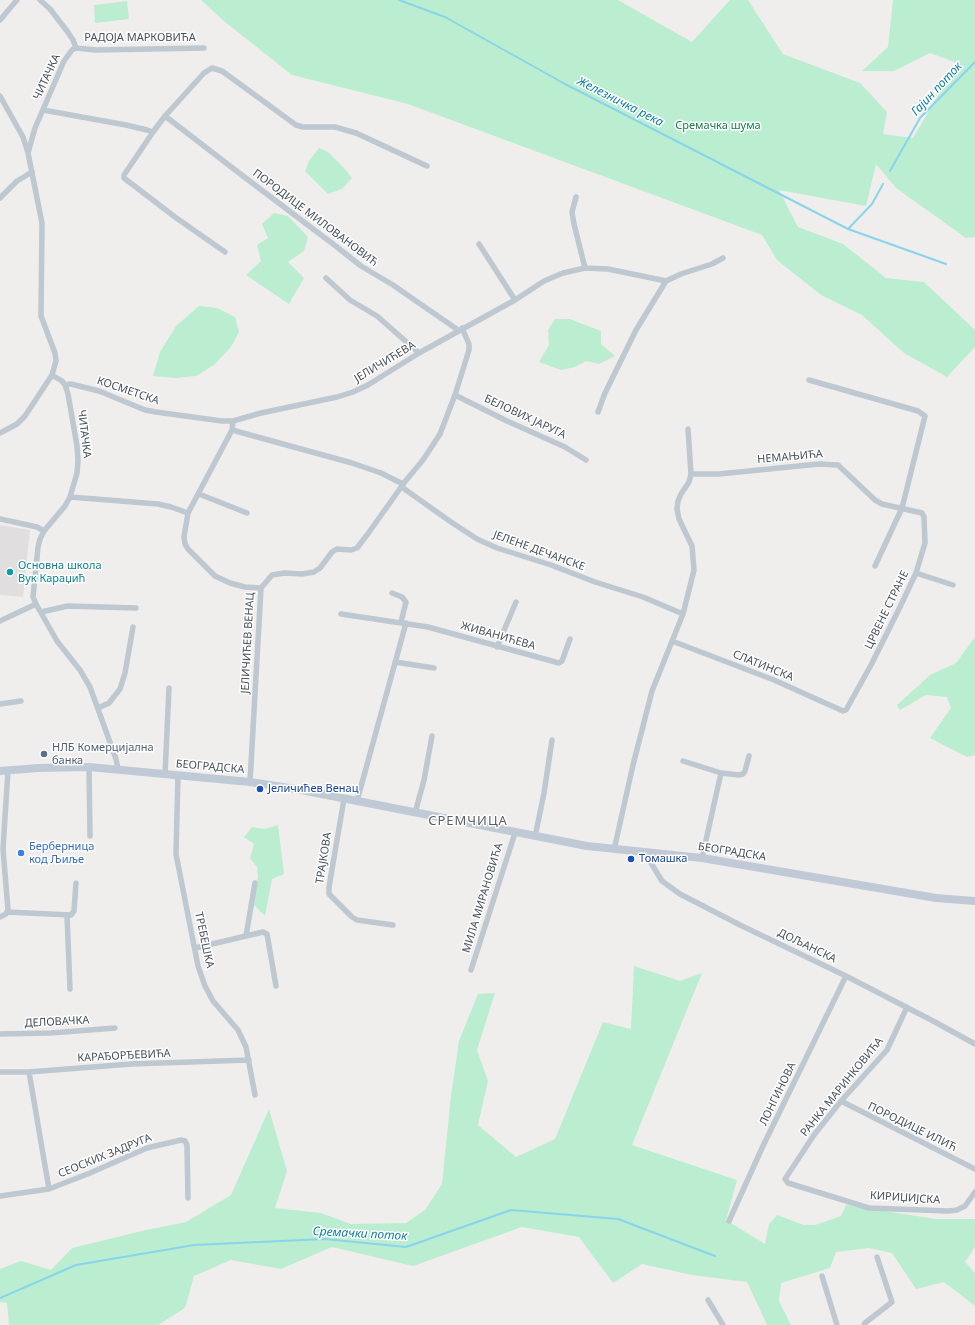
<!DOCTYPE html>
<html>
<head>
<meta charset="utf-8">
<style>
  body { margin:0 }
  canvas { display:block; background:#f0eded }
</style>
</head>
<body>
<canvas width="975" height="1325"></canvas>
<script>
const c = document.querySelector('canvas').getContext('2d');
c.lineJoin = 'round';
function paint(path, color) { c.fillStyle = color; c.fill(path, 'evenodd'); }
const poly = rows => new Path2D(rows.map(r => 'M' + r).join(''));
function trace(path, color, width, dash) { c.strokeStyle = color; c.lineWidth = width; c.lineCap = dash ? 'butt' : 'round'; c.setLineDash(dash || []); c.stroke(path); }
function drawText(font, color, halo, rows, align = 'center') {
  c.font = font + ' "Noto Sans",sans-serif'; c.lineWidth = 3; c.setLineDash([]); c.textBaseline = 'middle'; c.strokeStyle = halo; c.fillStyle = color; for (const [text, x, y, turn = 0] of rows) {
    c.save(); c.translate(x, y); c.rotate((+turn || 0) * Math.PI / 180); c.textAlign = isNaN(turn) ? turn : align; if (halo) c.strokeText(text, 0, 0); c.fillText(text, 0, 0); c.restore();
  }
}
const education = poly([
  [0,525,30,530,23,597,0,595]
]);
const green = poly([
  [201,0,618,0,692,42,730,0,748,0,783,54,860,83,887,112,883,134,913,138,957,63,930,53,894,71,862,71,888,47,893,0,975,0,975,237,966,238,896,188,876,164,866,206,779,190,798,227,843,244,886,278,924,282,975,330,975,347,947,377,904,353,862,315,821,295,777,260,762,235,408,104,292,75,225,22],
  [127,1,129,19,95,23,94,5],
  [319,148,328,152,345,169,352,178,342,189,328,194,305,171,309,161],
  [274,213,288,216,308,237,304,251,288,262,304,278,289,304,246,275,261,261,257,245,268,238,262,224],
  [199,306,217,308,235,317,239,332,231,347,214,365,196,376,175,378,153,376,160,352,176,326],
  [555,319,570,319,601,331,601,344,615,356,599,364,586,361,575,367,561,370,539,362,549,345,548,330],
  [975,637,975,755,967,757,930,738,951,708,947,697,926,695,900,710,897,705,930,675,956,663],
  [278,825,284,874,272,879,265,916,254,905,258,877,257,867,250,858,254,844,244,837,252,827,265,829],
  [634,966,680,981,702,973,632,1145,737,1180,726,1220,765,1244,769,1224,777,1215,804,1225,815,1225,841,1216,846,1205,936,1219,975,1219,975,1247,965,1262,975,1273,975,1306,944,1282,916,1289,892,1253,869,1248,836,1252,830,1268,781,1283,779,1301,791,1325,767,1325,747,1282,692,1275,642,1264,613,1283,579,1237,522,1227,413,1266,332,1247,281,1269,231,1260,194,1276,185,1308,158,1325,9,1325,7,1303,0,1302,0,1269,21,1261,51,1270,72,1248,142,1231,186,1222,231,1195,269,1109,287,1171,275,1208,321,1213,351,1224,406,1223,425,1210,442,1184,451,1096,459,1041,478,994,495,993,477,1050,488,1081,478,1125,516,1157,555,1139,603,1022,631,1029]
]);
const stream = poly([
  [399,0,445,17,565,84,848,229,946,264],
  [890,171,920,118,975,62],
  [848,229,872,204,883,184],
  [0,1298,76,1265,194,1245,325,1239,406,1247,511,1210,618,1219,715,1256]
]);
const minor = poly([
  [40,0,50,9,67,31,73,40,76,48],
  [0,20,17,0],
  [76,48,96,50,204,48],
  [0,96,23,137,28,153,42,223,41,316,55,353,56,361,52,375,62,381,65,385,68,394,77,446,78,461,77,473,70,497,65,506,44,531,40,539,38,547,33,597,36,604,57,641,80,670,90,687,116,759,118,769],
  [43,110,126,125,147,130,153,132],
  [165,116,243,176,337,247,361,266,393,285,458,330],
  [28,153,35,128,64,61,72,50,76,48],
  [576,197,572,212,574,224,585,268],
  [0,198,17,181,32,172],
  [479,244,515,300],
  [225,252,175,217,124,178,124,175,153,132,165,116,204,73,212,68,222,71,296,125,303,127,335,127,356,133,427,166],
  [326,278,350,300,377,316,419,353],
  [809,380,918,411,925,416,902,508,875,566],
  [65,385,71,384,99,391,145,410,156,412,222,421,233,421,261,413,337,397,353,392,368,385,419,353,515,300,544,281,563,273,585,268,608,269,666,281,681,274,712,264,723,258],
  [455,395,507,421,565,447,586,460],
  [598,412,605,393,636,330,666,281],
  [233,421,232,430,188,513,184,537,185,544,188,549,215,576,230,583,245,587,261,588],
  [232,430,352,463,381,473,403,484],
  [0,433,17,424,25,416,52,375],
  [403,484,403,488,451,522,477,539,497,548,551,565,595,582,643,597,683,614],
  [199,494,247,513],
  [70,497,158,504,171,507,188,513],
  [0,519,37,527,44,531],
  [916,573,953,585],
  [392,593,402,597,406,602,401,622],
  [41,612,68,606,136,608],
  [341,614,428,627,559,663,562,661,570,639],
  [0,621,36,604],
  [672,641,774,680,843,711,846,710,871,665,900,607,916,573,925,543,924,517,922,513,882,504,875,500,838,465,819,464,719,474,691,474],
  [497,647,516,602],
  [395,662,434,668],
  [0,704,21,701],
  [98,708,109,703,120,689,125,673,133,627],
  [683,761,721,773,739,775,743,774,745,771,749,756],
  [89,767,90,836],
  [165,774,169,688],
  [178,775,176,854,198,966,205,986,213,1001,238,1030,246,1047,255,1095],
  [250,782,261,588,272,575,284,573,302,574,314,572,320,568,332,552,337,549,351,550,357,548,367,535,399,490,403,484,423,460,440,434,455,395,469,350,469,344,462,328],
  [344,799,329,887,329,894,352,917,357,920,393,925],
  [357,801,406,623],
  [415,813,424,780,432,736],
  [535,837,544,793,552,740],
  [614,850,633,765,652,691,683,614,694,570,692,546,679,519,677,509,678,501,681,494,689,482,691,474,688,429],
  [645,853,662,881,680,894,740,925,846,976,935,1022,975,1044],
  [702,858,721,773],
  [7,912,71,915,74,911,76,883],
  [67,915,70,989],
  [0,917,6,914,8,910,3,849,8,770],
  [246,936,255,883],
  [195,948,263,932,267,934,276,986],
  [471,970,515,833],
  [907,1007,887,1050,841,1101,814,1135,785,1179,788,1183,869,1208,948,1211,957,1210,965,1206,975,1192],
  [0,1034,51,1033,115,1028],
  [0,1072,29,1072,131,1064,249,1060],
  [29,1072,49,1189],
  [841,1101,975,1169],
  [0,1196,49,1189,90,1173,147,1148,181,1140,185,1141,187,1145,188,1198],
  [729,1221,762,1148,846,976],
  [822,1276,837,1325],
  [708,1300,723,1325],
  [864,1325,865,1323,892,1302,877,1257]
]);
const secondary = poly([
  [0,771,38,768,89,767,250,782,296,789,587,846,702,858,936,898,975,901]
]);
const markers = [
  [10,572,4,"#0f9aa8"],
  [44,754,4,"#5c6f8a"],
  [260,789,4,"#1a4fb4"],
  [21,853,4,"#3f7fe0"],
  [631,859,4,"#1a4fb4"]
];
const streetNames = [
  ["РАДОЈА МАРКОВИЋА",140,38],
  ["ЧИТАЧКА",47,77,-65],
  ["ПОРОДИЦЕ МИЛОВАНОВИЋ",315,218,37],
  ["ЈЕЛИЧИЋЕВА",385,362,-31],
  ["КОСМЕТСКА",128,391,19],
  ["БЕЛОВИХ ЈАРУГА",525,417,25],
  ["ЧИТАЧКА",84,434,83],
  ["НЕМАЊИЋА",790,457,-5],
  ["ЈЕЛЕНЕ ДЕЧАНСКЕ",539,551,20],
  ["ЦРВЕНЕ СТРАНЕ",887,610,-64],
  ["ЖИВАНИЋЕВА",498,636,16],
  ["ЈЕЛИЧИЋЕВ ВЕНАЦ",248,643,-87],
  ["СЛАТИНСКА",763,666,22],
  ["БЕОГРАДСКА",210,767,5],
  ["БЕОГРАДСКА",732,852,9],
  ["ТРАЈКОВА",324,858,-81],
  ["МИЛА МИРАНОВИЋА",483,898,-73],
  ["ТРЕБЕШКА",204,940,78],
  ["ДОЉАНСКА",807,946,26],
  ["ДЕЛОВАЧКА",57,1022,-3],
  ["КАРАЂОРЂЕВИЋА",124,1056,-3],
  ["РАНКА МАРИНКОВИЋА",842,1087,-51],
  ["ЛОНГИНОВА",778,1094,-64],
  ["ПОРОДИЦЕ ИЛИЋ",912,1127,26],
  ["СЕОСКИХ ЗАДРУГА",105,1156,-22],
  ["КИРИЏИЈСКА",905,1198,4]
];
const parkNames = [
  ["Сремачка шума",718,126]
];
const cultureNames = [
  ["Основна школа",18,566],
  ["Вук Караџић",18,579]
];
const serviceNames = [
  ["НЛБ Комерцијална",52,748],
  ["банка",52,761]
];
const transitNames = [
  ["Јеличићев Венац",268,789],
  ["Томашка",639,859]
];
const shopNames = [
  ["Берберница",29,847],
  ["код Љиље",29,860]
];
const waterNames = [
  ["Гајин поток",937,89,-47],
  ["Железничка река",620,102,27],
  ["Сремачки поток",360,1234,3]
];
const quarterNames = [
  ["СРЕМЧИЦА",468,821]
];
paint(education, '#e1dedf');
paint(green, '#bbeed0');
trace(stream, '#88d5eb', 2);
trace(minor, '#bec8d0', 5.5);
trace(secondary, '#c0cad7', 8);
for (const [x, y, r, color] of markers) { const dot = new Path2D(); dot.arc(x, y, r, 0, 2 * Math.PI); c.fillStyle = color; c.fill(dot); trace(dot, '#fff', 1.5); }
drawText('11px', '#46505b', '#fff', streetNames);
drawText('11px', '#177c4b', '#fff', parkNames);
drawText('11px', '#0d838f', '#fff', cultureNames, 'left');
drawText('11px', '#4e5e75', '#fff', serviceNames, 'left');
drawText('11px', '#164399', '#fff', transitNames, 'left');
drawText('11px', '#366cbe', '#fff', shopNames, 'left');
drawText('italic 12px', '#0c7ea0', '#fff', waterNames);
c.letterSpacing = '1px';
drawText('13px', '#5a5e62', '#fff', quarterNames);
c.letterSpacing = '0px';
</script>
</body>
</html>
